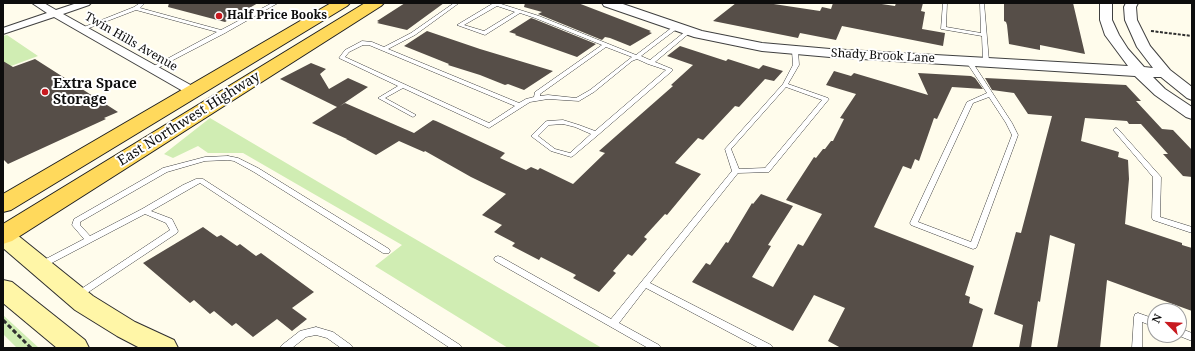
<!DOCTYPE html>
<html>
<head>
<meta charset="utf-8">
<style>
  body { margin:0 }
  #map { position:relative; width:1195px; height:351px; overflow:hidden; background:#fffcec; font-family:"Noto Serif",serif }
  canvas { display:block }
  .frame { position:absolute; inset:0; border:4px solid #0d0d0d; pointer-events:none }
  .north { position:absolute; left:1147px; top:303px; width:40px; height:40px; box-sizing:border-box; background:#fff; border:1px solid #9e9e9e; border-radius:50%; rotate:294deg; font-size:11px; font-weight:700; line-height:16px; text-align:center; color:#0d0d0d }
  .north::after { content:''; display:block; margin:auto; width:14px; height:18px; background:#c81a20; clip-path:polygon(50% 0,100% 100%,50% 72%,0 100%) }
</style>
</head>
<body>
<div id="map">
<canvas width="1195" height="351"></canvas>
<div class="frame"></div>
<div class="north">N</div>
</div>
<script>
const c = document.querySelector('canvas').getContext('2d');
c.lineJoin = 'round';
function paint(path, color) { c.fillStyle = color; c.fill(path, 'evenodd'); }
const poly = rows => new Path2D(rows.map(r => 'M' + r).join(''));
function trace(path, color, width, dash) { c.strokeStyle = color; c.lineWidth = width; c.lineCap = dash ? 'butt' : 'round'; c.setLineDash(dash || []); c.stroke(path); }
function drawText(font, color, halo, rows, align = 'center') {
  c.font = font + ' "Noto Serif",serif'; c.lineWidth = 4; c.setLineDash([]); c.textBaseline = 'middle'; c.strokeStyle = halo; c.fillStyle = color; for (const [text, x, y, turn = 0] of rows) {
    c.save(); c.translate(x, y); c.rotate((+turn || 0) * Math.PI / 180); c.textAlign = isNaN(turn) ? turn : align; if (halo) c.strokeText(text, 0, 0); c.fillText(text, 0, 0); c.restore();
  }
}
const green = poly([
  [7,35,38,56,3,69,3,36],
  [210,118,398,229,602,348,508,348,375,266,402,245,243,153,208,153,198,146,173,158,164,154],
  [3,315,39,348,17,348,3,334]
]);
const building = poly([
  [169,3,258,3,225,22,168,7],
  [405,3,444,3,407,30,377,23,379,22,377,21],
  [525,3,578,3,651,31,649,32,652,33,630,46,610,38,605,37,602,40,538,14,542,12,524,7],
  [736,3,767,3,820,11,822,7,831,9,833,3,875,3,895,6,896,3,923,3,921,11,925,12,922,29,945,33,943,46,842,26,836,40,800,33,798,38,713,21],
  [1004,3,1073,3,1085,54,1040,45,1040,50,1009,44,1007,25,1006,22,1004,21],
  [531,18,534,19,596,44,577,57,515,35,516,34,509,32],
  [427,31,480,49,553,71,524,90,508,84,505,85,480,75,448,65,449,64,404,46],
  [680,46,726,61,728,59,759,69,763,65,783,71,774,81,765,79,739,107,735,106,703,140,698,138,675,163,701,174,667,215,665,214,644,237,647,239,632,256,628,254,613,271,616,273,599,292,573,278,576,275,541,257,539,260,512,246,515,243,494,232,502,225,482,215,506,194,471,177,425,151,424,152,399,141,376,155,346,139,347,139,312,123,337,107,280,79,311,63,326,69,320,74,329,89,348,78,368,87,340,106,345,103,414,133,433,120,436,121,505,153,500,158,526,170,531,167,538,170,540,168,573,184,605,153,599,151,673,86,671,85,693,65,667,56],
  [35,59,118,112,104,118,106,119,8,164,3,159,3,61,13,67],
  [834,71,851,76,854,73,928,95,918,73,971,76,975,78,983,89,952,87,937,119,934,118,919,161,915,159,911,169,903,166,874,227,974,266,965,295,970,297,969,303,983,309,972,348,841,348,828,341,845,308,814,295,793,331,692,282,706,263,710,265,726,242,728,243,752,203,753,204,761,194,793,206,768,245,771,246,752,277,773,287,798,244,803,246,822,214,786,200,814,157,816,158,823,149,825,149,831,141,833,141,844,119,840,118,856,94,826,85],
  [985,78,1126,85,1141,101,1136,101,1162,129,1173,130,1192,150,1192,177,1183,176,1163,154,1168,154,1141,124,1129,124,1127,121,1085,118,1081,141,1119,152,1118,157,1128,160,1129,179,1125,224,1182,243,1182,245,1192,248,1192,311,1107,280,1100,348,1057,348,1075,244,1050,235,1040,302,1038,301,1031,348,1019,348,1023,325,994,314,1016,232,1021,233,1052,116,1028,114,1014,93,992,90],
  [203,227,217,237,221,235,237,246,240,244,256,256,261,253,314,292,292,308,307,319,292,331,277,319,253,337,236,323,232,326,214,311,210,314,194,300,190,303,143,263]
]);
const pathFar1 = poly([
  [1151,31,1192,36]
]);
const path = poly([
  [3,320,31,348]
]);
const service = poly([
  [140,3,145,3,140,8,221,30,272,3,278,3,225,33,152,71,149,69,150,68,217,32,136,10,84,30,79,29,134,7,140,3],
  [454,3,459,3,415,35,388,49,519,103,526,99,534,97,535,92,602,45,535,18,520,13,485,35,457,25,492,4,491,3,498,3,539,16,636,55,674,26,678,26,678,28,641,56,650,60,687,30,691,30,692,31,655,62,672,69,672,71,598,135,573,156,571,157,551,151,531,136,545,122,547,121,563,120,579,125,595,131,666,70,648,64,637,59,632,61,594,92,579,101,548,99,530,102,489,128,403,88,385,98,416,115,413,117,411,116,378,98,398,86,339,58,345,50,362,41,372,42,384,47,411,33,454,3],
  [497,6,515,12,484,31,464,25,497,6],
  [363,45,369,45,515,106,489,123,345,57,349,52,363,45],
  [606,47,632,57,590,90,576,98,548,95,540,96,540,94,606,47],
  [563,124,575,127,591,134,570,153,555,149,538,136,549,125,563,124],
  [943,3,947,3,946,27,981,33,980,3,984,3,989,61,988,62,984,62,983,61,982,36,941,29,943,3],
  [795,49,798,51,799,65,788,84,828,98,829,99,769,172,738,173,650,283,771,345,773,348,759,348,646,288,619,323,659,345,661,348,648,348,495,261,494,259,495,257,498,256,501,257,611,319,732,171,725,149,783,84,793,65,792,51,795,49],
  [786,87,822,100,765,168,739,169,731,149,786,87],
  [968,58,971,60,1012,123,1018,135,977,246,976,248,973,249,911,225,910,223,967,102,987,93,965,60,968,58],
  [989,97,1006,123,1012,135,971,242,918,222,973,103,989,97],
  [1116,128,1118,129,1161,177,1160,217,1192,227,1192,233,1153,220,1152,218,1153,177,1114,131,1113,130,1114,129,1116,128],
  [228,156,238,158,258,168,389,249,390,251,389,253,383,253,254,172,234,161,228,160,205,161,167,172,80,222,80,225,90,236,142,209,183,185,196,179,203,179,460,345,462,348,450,348,200,183,151,211,172,219,178,231,177,233,81,297,78,298,75,297,74,295,75,293,170,230,166,223,145,214,44,267,41,268,38,267,37,265,38,263,84,239,72,225,74,219,163,168,205,157,228,156],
  [1138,313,1155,319,1155,327,1142,322,1142,348,1132,348,1134,317,1135,314,1138,313],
  [316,327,333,332,351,345,353,348,341,348,327,338,316,335,306,337,292,348,280,348,282,345,300,331,316,327],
  [1179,328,1192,333,1192,341,1177,335,1179,335,1179,328]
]);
const minor = poly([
  [32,3,44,3,56,10,77,3,91,3,89,5,63,14,196,88,198,91,196,94,188,94,54,17,3,34,3,28,47,13,32,3]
]);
const tertiary = poly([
  [602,3,620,3,702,31,762,43,830,49,1128,66,1105,35,1100,20,1100,3,1112,3,1112,20,1119,35,1128,49,1144,67,1153,68,1137,47,1125,20,1124,7,1126,3,1138,3,1136,7,1137,20,1150,46,1170,70,1192,87,1192,100,1187,98,1161,77,1153,77,1165,89,1192,107,1192,119,1186,117,1155,95,1135,76,830,57,762,51,694,37,604,6,602,3]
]);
const secondary = poly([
  [3,228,11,230,93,296,135,322,174,340,178,348,140,348,117,336,75,310,3,248,3,228],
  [3,280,12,282,85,340,89,348,57,348,3,303,3,280]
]);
const primary = poly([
  [331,3,350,3,347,6,11,210,3,212,3,194,331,3],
  [365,3,384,3,381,6,12,241,3,244,3,224,365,3]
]);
const markers = [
  [219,16,4,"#c81a20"],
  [45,92,4,"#c81a20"]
];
const farPoinames = [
  ["Half Price Books",227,16]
];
const farStreetnames = [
  ["Twin Hills Avenue",131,42,30],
  ["Shady Brook Lane",883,56,3]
];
const poiNames = [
  ["Extra Space",53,84],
  ["Storage",53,100]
];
const streetNames = [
  ["East Northwest Highway",189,119,-32]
];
paint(green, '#d0edb3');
paint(building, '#564e48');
trace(service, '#404040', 1);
trace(minor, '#404040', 2);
trace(tertiary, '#404040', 2);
trace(secondary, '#2f2f2f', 2);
trace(primary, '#1e1e1e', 2);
trace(pathFar1, '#2f2f2f', 2, [3, 1.5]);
trace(path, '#2f2f2f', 3, [4.5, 2.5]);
paint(service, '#fff');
paint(minor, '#fff');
paint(tertiary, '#fff');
paint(secondary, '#fff6a7');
paint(primary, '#ffd95c');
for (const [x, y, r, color] of markers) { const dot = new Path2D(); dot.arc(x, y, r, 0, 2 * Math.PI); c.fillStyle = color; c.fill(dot); trace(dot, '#fff', 1.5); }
drawText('bold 12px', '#0d0d0d', '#fff', farPoinames, 'left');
drawText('12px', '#0d0d0d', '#fff', farStreetnames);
drawText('bold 14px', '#0d0d0d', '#fff', poiNames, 'left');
drawText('14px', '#0d0d0d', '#fff', streetNames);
</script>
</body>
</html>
